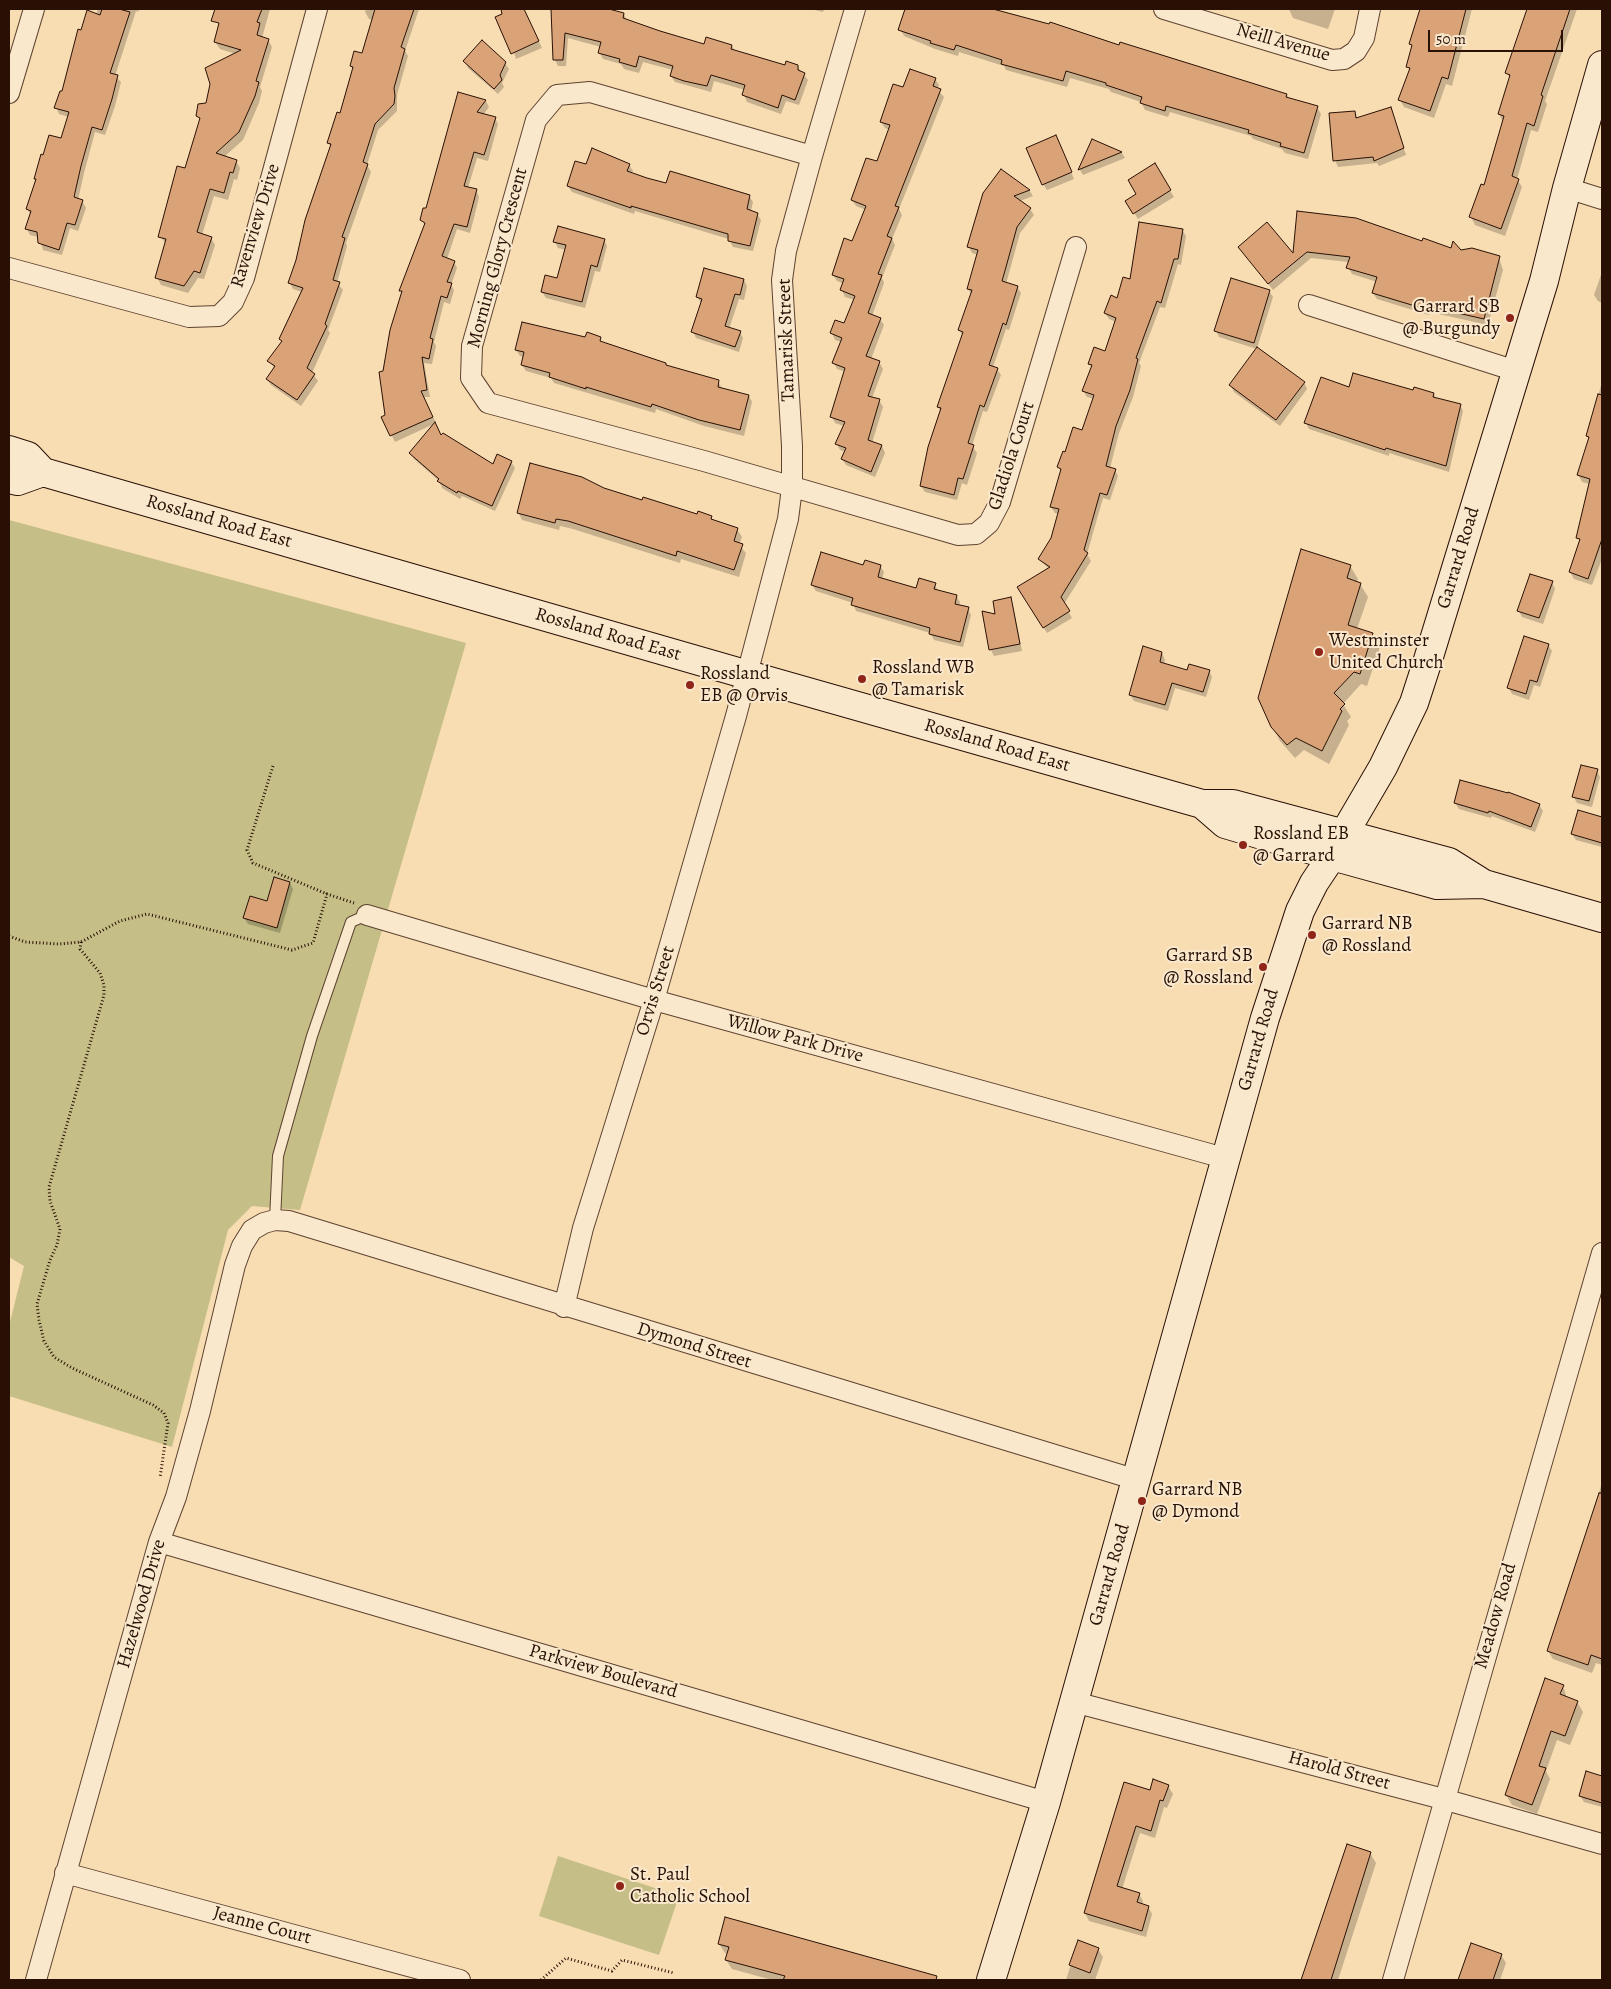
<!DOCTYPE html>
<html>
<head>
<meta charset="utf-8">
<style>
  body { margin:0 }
  #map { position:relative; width:1611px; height:1989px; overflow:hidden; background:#f8dcb2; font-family:Alegreya,serif }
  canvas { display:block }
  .frame { position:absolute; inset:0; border:10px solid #291005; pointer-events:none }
  .scale { position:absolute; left:1428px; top:30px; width:135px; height:22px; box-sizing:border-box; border:2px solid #291005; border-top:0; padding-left:6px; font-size:15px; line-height:18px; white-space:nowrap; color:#291005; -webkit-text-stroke:4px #fae8cd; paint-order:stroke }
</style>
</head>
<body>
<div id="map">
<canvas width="1611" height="1989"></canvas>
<div class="frame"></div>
<div class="scale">50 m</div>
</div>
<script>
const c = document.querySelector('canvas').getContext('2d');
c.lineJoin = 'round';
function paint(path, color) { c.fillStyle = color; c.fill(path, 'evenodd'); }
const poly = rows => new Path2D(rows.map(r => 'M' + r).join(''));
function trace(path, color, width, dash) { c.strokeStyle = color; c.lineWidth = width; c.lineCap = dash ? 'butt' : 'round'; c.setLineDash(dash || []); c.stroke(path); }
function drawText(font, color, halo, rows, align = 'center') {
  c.font = font + ' Alegreya,serif'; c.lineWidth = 4; c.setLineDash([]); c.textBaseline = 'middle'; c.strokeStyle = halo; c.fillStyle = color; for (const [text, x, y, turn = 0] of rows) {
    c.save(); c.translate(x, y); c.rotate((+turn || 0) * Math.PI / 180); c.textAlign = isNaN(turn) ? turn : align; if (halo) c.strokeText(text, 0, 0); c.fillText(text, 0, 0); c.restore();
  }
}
const green = poly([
  [9,520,466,643,300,1210,252,1206,228,1230,172,1447,9,1396,9,1326,24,1266,9,1257],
  [558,1856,679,1896,659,1955,539,1916]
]);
const shadow = poly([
  [98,9,139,9,138,12,136,11,115,76,121,82,115,106,105,135,95,132,84,173,78,200,82,201,86,208,78,231,70,228,62,255,43,250,39,237,30,235,27,229,31,215,27,209,37,181,35,178,44,157,62,140,69,117,59,114,56,107,63,93,82,31,96,15],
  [229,9,270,9,262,38,268,40,272,47,260,87,262,91,259,103,243,140,224,157,236,161,240,168,237,180,234,179,228,200,214,196,202,235,211,238,215,245,204,279,198,278,188,293,161,285,157,277,166,244,160,236,185,170,201,121,197,115,207,104,236,54,220,49,215,42],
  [366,9,419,9,405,51,408,56,397,95,397,111,378,130,367,165,371,172,346,243,347,246,337,283,343,290,328,330,330,333,312,373,318,381,301,406,271,385,267,379,275,369,269,361,282,342,280,339,302,292,293,289,290,283,331,147,328,143,340,114,353,70,351,66,363,54,373,20,369,19,365,12],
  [507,9,523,9,542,48,516,59,503,15,502,11],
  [552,9,604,9,624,14,627,21,705,45,732,46,735,51,785,67,797,66,808,80,799,105,786,101,781,114,747,102,744,95,745,90,714,81,711,92,675,82,671,76,673,70,643,62,639,73,624,69,621,64,603,59,599,52,601,47,568,38,566,66,558,66,555,60],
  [811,9,824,9,823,12],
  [907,9,986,9,1287,95,1289,99,1317,107,1321,114,1308,159,1285,153,1282,149,1253,139,1251,136,1170,112,1168,117,1145,110,1141,102,1111,92,1109,89,1070,78,1067,87,1006,70,1004,66,959,52,958,56,935,49,904,36,900,29],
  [1289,9,1335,9,1328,29,1293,18],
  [1419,9,1472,9,1452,86,1446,84,1434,118,1404,107,1400,100,1410,71,1408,67,1413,48,1411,44,1419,17],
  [1527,9,1577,9,1545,101,1547,104,1538,132,1531,130,1517,179,1522,187,1505,236,1475,225,1471,217,1485,187,1503,122,1499,114,1510,79,1507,73],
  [465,61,505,63,509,69,502,83,504,87,498,94,468,68],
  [935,79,939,85,937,89,944,97,899,209,902,215,892,239,895,245,882,278,884,283,872,316,880,319,884,325,871,359,879,362,883,369,872,398,879,400,883,407,872,443,882,446,885,453,875,477,846,465,842,459,845,452,840,450,837,444,844,426,835,423,832,417,846,372,837,369,834,363,841,342,835,340,832,333,845,325,855,300,845,297,842,290,844,284,837,281,833,275,853,243,866,210,856,206,852,200,877,163,890,130,885,128,881,122,903,89],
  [459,94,486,101,489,107,483,115,495,118,498,124,488,161,477,158,468,188,476,190,479,197,474,218,470,233,457,229,447,259,454,262,457,268,451,285,454,290,450,304,444,302,434,342,436,346,432,364,424,363,430,397,424,397,436,423,395,442,383,417,387,416,384,372,402,294,401,291,425,226,422,220,427,209],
  [1391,109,1406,155,1379,166,1377,163,1338,167,1335,160,1354,112,1358,119],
  [1093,140,1122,153,1125,158,1083,175,1080,170],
  [1059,143,1074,179,1047,190,1043,184],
  [629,165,633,171,631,174,667,185,749,196,753,202,751,211,757,214,761,220,753,251,733,247,729,239,635,211,634,214,572,192,568,186,587,166],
  [1154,165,1174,197,1138,219,1127,201,1138,194],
  [1001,170,1029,190,1033,196,1020,201,1030,209,1034,215,1020,233,1006,284,1017,287,1021,293,1009,330,1006,329,993,367,997,369,1001,375,987,412,983,411,972,446,977,453,967,485,962,483,957,500,925,492,921,486,941,412,938,407,963,336,959,330,972,295,968,289,978,255,972,253,969,247],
  [1298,213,1423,243,1499,258,1503,270,1488,325,1430,312,1429,315,1377,299,1373,293,1377,282,1352,274,1348,267,1349,262,1311,258,1273,290,1239,247,1293,256],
  [1182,230,1186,236,1181,265,1178,264,1165,308,1160,307,1139,363,1141,366,1133,397,1119,433,1110,468,1115,470,1118,476,1110,500,1103,498,1087,554,1091,561,1064,604,1072,618,1047,633,1019,587,1049,569,1039,559,1052,538,1059,514,1055,513,1051,507,1061,472,1059,467,1083,431,1094,399,1087,397,1083,391,1092,368,1089,363,1105,353,1116,322,1109,319,1105,313,1131,281],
  [604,240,607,246,600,272,595,271,585,308,546,298,542,292,558,280,566,250,558,248,555,242],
  [1602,272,1602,303,1598,301,1594,295],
  [744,280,747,286,744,300,739,299,729,329,740,332,743,338,739,352,696,338,693,332,701,303,697,297],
  [1269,291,1273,297,1257,348,1304,382,1307,389,1280,426,1234,392,1231,386,1257,349,1219,337,1216,331],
  [600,338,603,344,667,367,718,381,722,389,749,396,752,402,744,436,704,426,656,409,655,413,554,383,551,378,526,371,522,365,524,357,520,356,516,350],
  [1602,382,1602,559,1592,585,1574,579,1570,572,1580,542,1578,538,1590,484,1582,482,1578,474,1589,439,1587,436],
  [1350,389,1414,391,1434,394,1436,399,1460,405,1463,411,1449,472,1389,453,1389,456,1309,429,1306,423],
  [442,436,493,465,511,462,515,468,495,511,462,496,460,499,442,488,439,481,414,459,410,453],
  [603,489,642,502,698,516,711,517,713,521,737,529,742,537,739,545,746,553,739,577,681,559,680,563,573,529,560,526,559,530,522,520,518,512],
  [864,566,880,566,884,572,882,579,917,589,935,585,938,591,956,596,960,602,959,606,968,609,971,615,963,647,934,640,930,633,856,611,853,603,816,591,812,585],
  [1350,566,1358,579,1356,583,1360,584,1368,597,1357,629,1372,634,1380,647,1367,686,1361,684,1343,704,1351,717,1347,721,1349,725,1329,764,1304,750,1295,758,1280,741,1272,727],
  [1552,582,1555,589,1543,624,1522,617,1519,611],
  [1010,599,1013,605,1022,651,994,656,991,650,983,612,997,616],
  [1548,645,1552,651,1540,687,1534,685,1529,700,1512,694,1509,688],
  [1162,653,1165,660,1164,665,1188,672,1209,671,1212,677,1206,697,1175,688,1168,711,1134,701,1130,695],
  [1597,771,1600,777,1592,807,1577,803,1573,796],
  [1455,803,1539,805,1543,811,1535,832,1492,816,1491,818,1459,809],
  [1579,812,1602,818,1602,847,1576,840,1572,834],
  [290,883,293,889,280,933,248,924,244,918,268,903],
  [1602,1483,1602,1588,1598,1602,1602,1603,1602,1665,1596,1663,1592,1673,1553,1659,1548,1651],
  [1563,1686,1567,1698,1577,1702,1583,1712,1570,1745,1557,1740,1546,1771,1550,1779,1537,1814,1512,1805,1506,1795],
  [1587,1773,1602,1777,1602,1807,1584,1802,1580,1796],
  [1124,1783,1150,1791,1168,1786,1173,1794,1167,1808,1164,1807,1155,1838,1140,1833,1122,1889,1139,1894,1143,1901,1142,1905,1148,1907,1152,1914,1146,1937,1089,1921,1085,1913],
  [1348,1846,1370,1853,1376,1863,1338,1980,1303,1980],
  [1078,1942,1098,1949,1103,1957,1095,1980,1066,1980],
  [719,1944,916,1971,921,1980,772,1980,732,1969,726,1960,728,1954,725,1953],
  [1472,1945,1501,1955,1506,1963,1500,1980,1459,1980]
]);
const building = poly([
  [102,9,119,9,130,12,110,73,118,75,112,99,102,130,92,127,81,166,74,197,83,200,75,225,67,223,59,250,38,243,37,232,25,229,31,211,26,209,36,179,34,179,41,154,43,155,49,135,61,138,69,112,54,108,60,91,62,91,78,29,81,30,87,10,100,15,102,9],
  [215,9,262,9,257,22,260,23,257,35,269,39,256,81,259,82,255,96,239,132,216,153,237,160,233,173,230,172,224,193,210,189,197,232,212,237,200,273,194,271,184,286,155,278,166,239,158,237,177,166,185,168,200,118,196,116,198,104,206,103,210,84,205,68,241,50,214,42,219,23,211,21,215,9],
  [375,9,414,9,401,47,405,49,394,88,395,96,394,104,375,124,363,162,368,164,342,237,345,238,333,280,340,282,325,324,327,326,307,368,315,374,297,400,266,379,275,366,267,361,282,341,279,339,303,288,288,283,296,260,305,220,331,144,327,143,337,112,340,113,353,67,350,66,354,51,362,53,375,9],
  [501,9,524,9,539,41,511,54,495,17,502,14,501,9],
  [551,9,609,9,624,13,623,18,660,31,704,44,706,37,732,45,731,49,785,65,786,61,798,65,798,70,805,73,795,100,782,95,778,108,742,95,745,85,711,75,707,86,684,81,670,76,673,66,639,56,636,67,619,62,620,59,598,53,601,42,565,33,563,60,553,60,551,9],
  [905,9,993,9,1049,24,1050,22,1119,45,1120,42,1287,94,1286,97,1318,106,1304,153,1280,146,1281,143,1248,133,1249,130,1166,106,1165,111,1140,103,1142,97,1106,85,1106,83,1066,71,1063,81,1001,64,1002,60,956,45,954,50,930,43,931,41,898,30,905,9],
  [1420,9,1466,9,1448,79,1442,77,1430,111,1398,100,1410,68,1406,67,1412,45,1409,44,1420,9],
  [1527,9,1570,9,1541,95,1543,96,1534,126,1527,123,1512,176,1519,179,1501,229,1469,217,1481,184,1484,185,1504,116,1498,114,1510,75,1505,73,1527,9],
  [482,40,506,62,500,75,502,80,494,89,463,61,482,40],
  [910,69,936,78,933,86,941,89,895,206,899,207,887,236,892,238,878,274,882,275,868,313,881,318,866,356,880,361,868,396,880,399,868,440,882,445,871,472,841,459,846,448,835,444,845,422,830,417,845,368,832,363,842,338,830,333,835,320,844,323,855,296,840,290,844,279,832,275,844,238,852,241,866,206,851,200,866,158,877,161,890,125,880,122,893,84,903,87,910,69],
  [458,92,486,100,477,112,496,117,484,155,474,152,464,186,477,189,467,227,454,224,442,256,455,261,447,282,452,283,447,298,441,296,430,338,433,339,429,359,422,357,427,390,421,391,433,417,390,436,381,417,385,415,379,372,383,371,390,330,402,291,399,291,425,223,420,220,423,208,426,208,458,92],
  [1391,107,1404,148,1374,161,1373,157,1333,161,1329,113,1355,111,1356,118,1391,107],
  [1056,135,1072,172,1042,185,1026,148,1056,135],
  [1092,139,1122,152,1078,170,1092,139],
  [592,148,630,164,627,171,647,178,666,183,670,171,750,195,747,209,758,213,750,246,728,241,728,234,631,206,631,208,567,186,575,161,586,164,592,148],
  [1155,163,1171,190,1133,214,1125,201,1136,194,1128,180,1155,163],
  [1001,169,1030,190,1014,196,1031,208,1017,227,1006,267,1002,281,1018,286,1006,325,1003,323,989,365,998,368,984,407,980,405,968,443,974,445,963,479,958,478,954,495,920,486,928,447,941,408,937,407,963,332,958,330,972,290,967,289,978,250,967,247,983,193,1001,169],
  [1297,211,1356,218,1422,241,1423,238,1451,248,1453,241,1461,250,1472,248,1500,256,1484,319,1427,306,1425,309,1372,293,1377,277,1346,268,1350,257,1307,252,1268,284,1238,247,1267,222,1293,253,1297,211],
  [1139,222,1183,229,1178,259,1174,259,1161,303,1157,301,1136,358,1138,359,1130,390,1116,426,1106,466,1116,469,1107,495,1100,493,1084,550,1088,553,1061,597,1070,611,1043,628,1017,587,1050,567,1038,559,1051,538,1059,509,1050,507,1061,469,1057,467,1063,451,1065,452,1073,427,1082,430,1094,395,1082,391,1092,365,1088,364,1094,347,1105,351,1116,318,1104,313,1111,295,1117,298,1123,277,1130,279,1139,222],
  [558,226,605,239,597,267,591,265,582,302,541,292,545,275,557,278,566,245,553,242,558,226],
  [704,268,744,279,740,295,735,294,725,326,741,331,735,347,691,332,702,299,696,297,704,268],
  [1231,278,1270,290,1254,343,1214,331,1231,278],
  [522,322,585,337,587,332,601,337,600,341,666,363,666,365,719,380,718,387,749,395,740,430,699,420,652,404,651,407,586,387,586,389,549,377,550,373,521,365,524,352,515,350,522,322],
  [1257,347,1305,382,1276,420,1229,385,1257,347],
  [1353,373,1413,390,1414,387,1434,393,1433,397,1461,404,1446,466,1386,448,1385,450,1304,423,1321,377,1349,387,1353,373],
  [1598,394,1602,395,1602,539,1588,579,1569,572,1580,539,1576,538,1590,479,1577,475,1589,437,1586,436,1598,394],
  [435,422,441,435,443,433,493,464,497,454,512,461,492,506,458,491,457,493,437,481,439,479,409,453,435,422],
  [530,463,582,477,604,488,642,500,643,497,697,514,698,511,712,516,711,519,738,528,734,541,743,544,734,570,677,551,676,556,568,521,556,519,555,523,517,513,530,463],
  [1301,549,1351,565,1347,578,1361,583,1348,625,1373,633,1360,674,1354,672,1334,693,1345,704,1340,709,1342,711,1322,751,1296,738,1287,745,1271,727,1258,698,1301,549],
  [821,552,863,565,865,560,881,565,878,577,916,588,919,578,936,583,934,589,957,595,955,604,969,607,960,642,929,634,930,628,851,605,853,598,811,585,821,552],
  [1530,574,1553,581,1539,618,1517,611,1530,574],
  [1011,597,1020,644,989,650,982,611,995,614,993,601,1011,597],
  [1524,636,1549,644,1537,682,1530,680,1526,694,1507,688,1524,636],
  [1143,646,1162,652,1160,662,1187,670,1189,664,1210,670,1203,692,1172,683,1165,705,1129,695,1143,646],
  [1581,765,1598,769,1589,801,1572,797,1581,765],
  [1460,780,1508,793,1508,792,1540,804,1531,827,1489,811,1488,813,1454,803,1460,780],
  [1578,810,1602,817,1602,843,1571,834,1578,810],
  [274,877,290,882,277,928,243,918,250,896,267,901,274,877],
  [1599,1493,1602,1493,1602,1659,1591,1655,1588,1665,1547,1651,1599,1493],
  [1545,1678,1564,1685,1560,1694,1578,1701,1565,1736,1551,1731,1539,1766,1546,1768,1532,1805,1505,1795,1545,1678],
  [1586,1771,1602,1776,1602,1803,1579,1796,1586,1771],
  [1153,1779,1169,1785,1163,1801,1160,1800,1151,1831,1136,1826,1117,1886,1140,1893,1137,1902,1149,1906,1142,1931,1084,1913,1124,1782,1150,1790,1153,1779],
  [1347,1844,1371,1852,1331,1980,1301,1980,1347,1844],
  [725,1917,937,1976,936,1980,783,1980,785,1976,725,1960,729,1947,718,1944,725,1917],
  [1078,1940,1099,1948,1090,1973,1069,1965,1078,1940],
  [1471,1943,1502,1954,1493,1980,1458,1980,1471,1943]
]);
const path = poly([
  [273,766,247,850,253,863,327,894],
  [9,936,25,942,59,944,81,942,120,921,147,914,292,950,313,943,327,894,354,903],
  [81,942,80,949,100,973,104,985,104,995,49,1187,50,1201,60,1229,57,1245,50,1260,37,1304,39,1320,44,1341,54,1357,72,1368,153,1405,164,1413,168,1423,160,1478],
  [541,1980,566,1958,612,1971,622,1960,674,1973]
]);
const lane = poly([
  [275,1220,278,1156,312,1036,351,922,367,915]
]);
const street = poly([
  [1164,9,1332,60,1344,59,1356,51,1364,38,1370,9],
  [9,93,34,9],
  [812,156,590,92,557,95,536,120,472,346,471,378,488,403,704,461,958,535,976,534,989,523,1000,502,1076,247],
  [1567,188,1602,199],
  [9,268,189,317,219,316,233,302,244,278,317,9],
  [1309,305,1516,371],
  [367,915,654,1000,1224,1158],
  [564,1307,583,1228,654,1000,736,716,788,519,792,488,792,446,782,280,786,251,812,156,855,9],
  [159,1542,1046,1802],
  [1074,1702,1443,1799,1602,1844],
  [65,1873,460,1980],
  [36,1980,159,1542,176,1497,200,1411,235,1265,242,1246,252,1230,264,1223,275,1220,289,1221,1137,1480],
  [1393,1980,1602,1253]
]);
const secondary = poly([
  [9,450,28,456,43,472,748,675,1202,804,1233,804,1449,862,1484,884,1602,918],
  [9,479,18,481,43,472],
  [1202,804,1225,824,1332,856,1437,885,1484,884],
  [1345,832,1383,767,1414,703,1427,663,1544,281,1567,188,1602,65],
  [991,1980,1046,1802,1265,1018,1300,911,1314,883,1332,856]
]);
const markers = [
  [1510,318,5,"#8f2418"],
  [1319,652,5,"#8f2418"],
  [862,679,5,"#8f2418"],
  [690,685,5,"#8f2418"],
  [1243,845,5,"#8f2418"],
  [1312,935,5,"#8f2418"],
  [1263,967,5,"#8f2418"],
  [1142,1501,5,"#8f2418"],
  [620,1886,5,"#8f2418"]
];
const streetNames = [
  ["Neill Avenue",1283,43,16],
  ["Ravenview Drive",256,226,-73],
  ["Morning Glory Crescent",498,258,-75],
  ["Tamarisk Street",787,340,-92],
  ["Gladiola Court",1012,456,-72],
  ["Rossland Road East",219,522,16],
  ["Garrard Road",1459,558,-73],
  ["Rossland Road East",608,635,16],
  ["Rossland Road East",997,746,16],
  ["Orvis Street",656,991,-73],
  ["Willow Park Drive",795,1039,15],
  ["Garrard Road",1259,1040,-74],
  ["Dymond Street",694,1346,17],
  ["Garrard Road",1110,1575,-74],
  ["Hazelwood Drive",142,1604,-74],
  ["Meadow Road",1496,1616,-74],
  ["Parkview Boulevard",603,1672,16],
  ["Harold Street",1339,1771,15],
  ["Jeanne Court",262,1926,15]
];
const poiNames = [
  ["Garrard SB",1500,307,"right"],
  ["@ Burgundy",1500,329,"right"],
  ["Westminster",1329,641],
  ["United Church",1329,663],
  ["Rossland WB",872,668],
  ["@ Tamarisk",872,690],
  ["Rossland",700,674],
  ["EB @ Orvis",700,696],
  ["Rossland EB",1253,834],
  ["@ Garrard",1253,856],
  ["Garrard NB",1322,924],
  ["@ Rossland",1322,946],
  ["Garrard SB",1253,956,"right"],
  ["@ Rossland",1253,978,"right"],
  ["Garrard NB",1152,1490],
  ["@ Dymond",1152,1512],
  ["St. Paul",630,1875],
  ["Catholic School",630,1897]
];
paint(green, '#c5be87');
paint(shadow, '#0003');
paint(building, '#d9a377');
trace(building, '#291005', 1);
trace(lane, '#5d4330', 12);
trace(street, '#5d4330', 22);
trace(secondary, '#291005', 30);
trace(path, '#291005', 3, [1, 2.5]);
trace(lane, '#fae8cd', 10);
trace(street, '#fae8cd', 20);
trace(secondary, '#fae8cd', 28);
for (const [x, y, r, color] of markers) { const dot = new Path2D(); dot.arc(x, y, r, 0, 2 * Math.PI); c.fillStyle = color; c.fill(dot); trace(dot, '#fae8cd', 2); }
drawText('19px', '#291005', '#fae8cd', streetNames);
drawText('19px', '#291005', '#fae8cd', poiNames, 'left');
</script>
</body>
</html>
